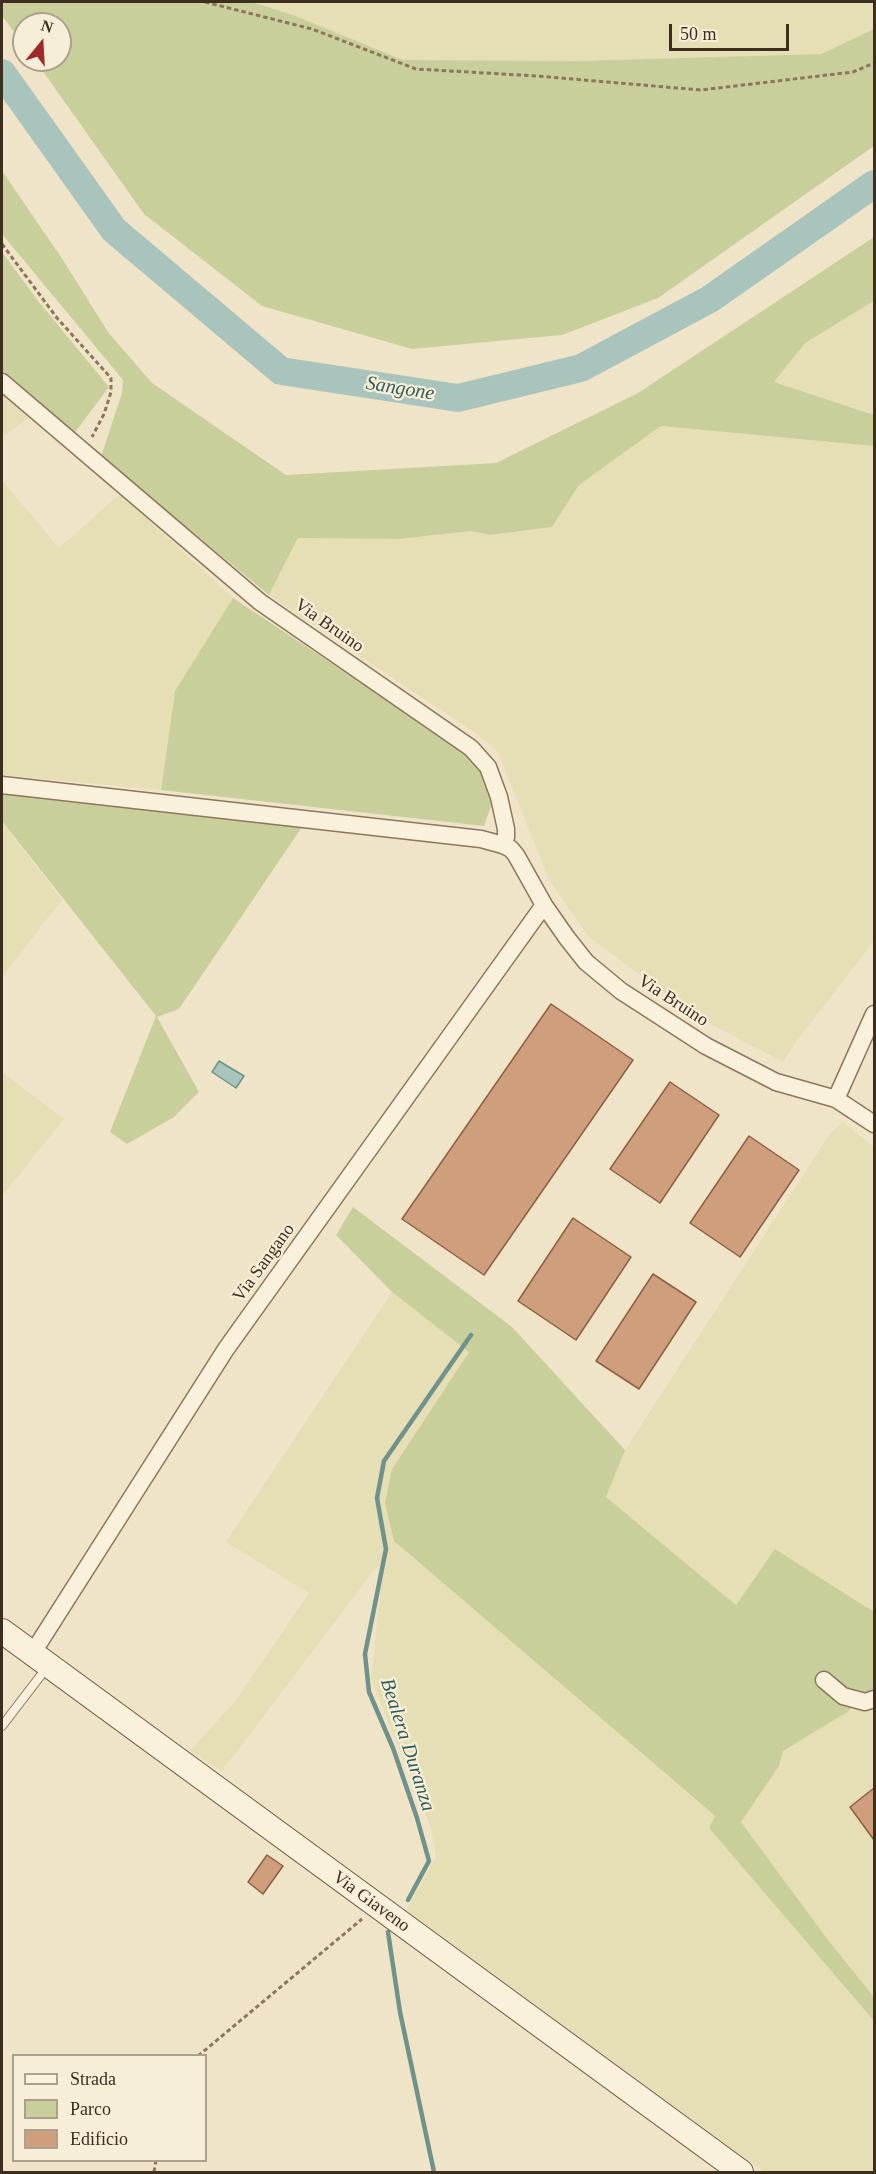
<!DOCTYPE html>
<html>
<head>
<meta charset="utf-8">
<style>
  body { margin:0 }
  #map { position:relative; width:876px; height:2174px; overflow:hidden; background:#f0e4c8; font-family:"Times New Roman",serif }
  canvas { display:block }
  .frame { position:absolute; inset:0; border:3px solid #3d2e20; pointer-events:none }
  .legend { position:absolute; left:12px; top:2054px; width:195px; height:108px; box-sizing:border-box; background:#f7eed8; border:2px solid #ada18e; margin:0; padding:8px 10px; list-style:none; font-size:18px; color:#3d2e20 }
  .legend li { display:flex; align-items:center; gap:12px; height:30px }
  .legend b { width:30px; border:2px solid #ada18e }
  .north { position:absolute; left:12px; top:12px; width:60px; height:60px; box-sizing:border-box; background:#f7eed8; border:2px solid #ada18e; border-radius:50%; rotate:18deg; font-size:16px; font-weight:700; line-height:24px; text-align:center; color:#3d2e20 }
  .north::after { content:''; display:block; margin:auto; width:21px; height:27px; background:#9e2a2b; clip-path:polygon(50% 0,100% 100%,50% 72%,0 100%) }
  .scale { position:absolute; left:669px; top:24px; width:120px; height:27px; box-sizing:border-box; border:3px solid #3d2e20; border-top:0; padding-left:8px; font-size:18px; line-height:21px; white-space:nowrap; color:#3d2e20; -webkit-text-stroke:4px #f7eed8; paint-order:stroke }
</style>
</head>
<body>
<div id="map">
<canvas width="876" height="2174"></canvas>
<div class="frame"></div>
<ul class="legend">
<li><b style="height:8px;background:#faf1dc"></b>Strada</li>
<li><b style="height:16px;background:#c9cf9b"></b>Parco</li>
<li><b style="height:16px;background:#cf9f7d"></b>Edificio</li>
</ul>
<div class="north">N</div>
<div class="scale">50 m</div>
</div>
<script>
const c = document.querySelector('canvas').getContext('2d');
c.lineJoin = 'round';
function paint(path, color) { c.fillStyle = color; c.fill(path, 'evenodd'); }
const poly = rows => new Path2D(rows.map(r => 'M' + r).join(''));
function trace(path, color, width, dash) { c.strokeStyle = color; c.lineWidth = width; c.lineCap = dash ? 'butt' : 'round'; c.setLineDash(dash || []); c.stroke(path); }
function drawText(font, color, halo, rows, align = 'center') {
  c.font = font + ' "Times New Roman",serif'; c.lineWidth = 4.5; c.setLineDash([]); c.textBaseline = 'middle'; c.strokeStyle = halo; c.fillStyle = color; for (const [text, x, y, turn = 0] of rows) {
    c.save(); c.translate(x, y); c.rotate((+turn || 0) * Math.PI / 180); c.textAlign = isNaN(turn) ? turn : align; if (halo) c.strokeText(text, 0, 0); c.fillText(text, 0, 0); c.restore();
  }
}
const farmland = poly([
  [252,2,874,2,874,29,821,54,577,61,403,60,293,15],
  [874,301,874,415,774,382,805,343],
  [2,387,31,416,2,437],
  [661,426,874,446,874,941,796,1042,783,1062,705,1021,661,991,588,936,549,880,498,752,478,735,269,595,298,538,399,539,471,531,490,535,552,527,579,485],
  [2,480,59,548,120,494,233,598,175,691,161,790,2,775],
  [2,821,62,900,2,977],
  [2,1072,64,1119,2,1196],
  [843,1122,874,1147,874,1612,775,1549,736,1605,606,1497,625,1450,829,1135],
  [392,1292,469,1352,392,1469,394,1541,715,1817,709,1828,874,2021,874,2172,764,2172,406,1910,436,1857,431,1828,371,1679,383,1569,378,1565,222,1771,190,1751,236,1700,309,1593,226,1542],
  [874,1703,874,1997,828,1940,741,1822,779,1766,783,1751,849,1711]
]);
const green = poly([
  [2,2,252,2,293,15,403,60,577,61,821,54,874,29,874,146,658,298,562,335,412,349,262,306,144,214,35,60,60,60,60,24,24,24,24,45,2,16],
  [2,171,61,257,108,332,152,383,286,475,496,463,638,393,874,237,874,301,805,343,774,382,874,415,874,446,661,426,579,485,552,527,490,535,471,531,399,539,298,538,269,595,101,457,122,393,123,380,2,234],
  [2,252,39,302,109,387,73,435,2,371],
  [233,598,467,753,482,770,493,800,484,826,161,790,175,691],
  [2,794,304,824,179,1009,157,1017,199,1092,174,1117,127,1144,110,1132,156,1016,2,821],
  [353,1207,512,1327,625,1450,606,1497,736,1605,775,1549,874,1612,874,1693,861,1696,849,1711,783,1751,779,1766,741,1822,828,1940,874,1997,874,2021,709,1828,715,1816,394,1541,385,1503,392,1469,469,1352,392,1292,336,1235]
]);
const water = poly([
  [219,1061,244,1076,236,1088,212,1072,219,1061]
]);
const stream = poly([
  [408,1900,429,1861,417,1818,393,1748,369,1692,365,1654,386,1549,377,1498,384,1461,471,1335],
  [388,1932,400,2012,434,2172]
]);
const river = poly([
  [2,73,114,230,281,371,458,398,581,368,710,299,874,184]
]);
const building = poly([
  [551,1004,633,1060,484,1275,402,1219,551,1004],
  [670,1082,719,1115,660,1203,610,1169,670,1082],
  [749,1136,799,1170,740,1257,690,1223,749,1136],
  [573,1218,631,1257,576,1340,518,1301,573,1218],
  [653,1274,696,1302,639,1389,596,1361,653,1274],
  [874,1788,874,1840,850,1807,874,1788],
  [267,1855,283,1866,263,1894,248,1882,267,1855]
]);
const path = poly([
  [205,2,312,29,416,69,537,76,701,90,853,72,874,63],
  [2,244,57,318,111,378,111,392,104,414,92,437],
  [198,2056,362,1919],
  [154,2172,156,2160]
]);
const service = poly([
  [2,1726,48,1666]
]);
const minor = poly([
  [2,382,260,602,471,748,488,767,499,797,506,829,506,837,503,845,511,849,516,855,544,905,567,938,586,962,621,991,706,1046,776,1082,836,1099,874,1124],
  [2,785,481,839,503,845],
  [836,1099,874,1014],
  [32,1654,226,1349,544,905],
  [824,1680,843,1696,865,1702,874,1699]
]);
const secondary = poly([
  [2,1631,741,2172]
]);
const streetNames = [
  ["Via Bruino",329,626,35],
  ["Via Bruino",673,1001,33],
  ["Via Sangano",264,1263,-54],
  ["Via Giaveno",371,1902,36]
];
const waterNames = [
  ["Sangone",400,389,9],
  ["Bealera Duranza",407,1745,72]
];
paint(farmland, '#e6deb5');
paint(green, '#c9cf9b');
paint(water, '#a9c4bc');
trace(water, '#6f938a', 1.5);
trace(stream, '#6f938a', 4.5);
trace(river, '#a9c4bc', 28);
paint(building, '#cf9f7d');
trace(building, '#8d5f41', 1.5);
trace(service, '#8d765c', 10);
trace(minor, '#8d765c', 19);
trace(secondary, '#6f573f', 26);
trace(path, '#8d765c', 3, [4.5, 3]);
trace(service, '#faf1dc', 8);
trace(minor, '#faf1dc', 16);
trace(secondary, '#faf1dc', 24);
drawText('18px', '#3d2e20', '#f7eed8', streetNames);
drawText('italic 20px', '#2f5d5a', '#f7eed8', waterNames);
</script>
</body>
</html>
